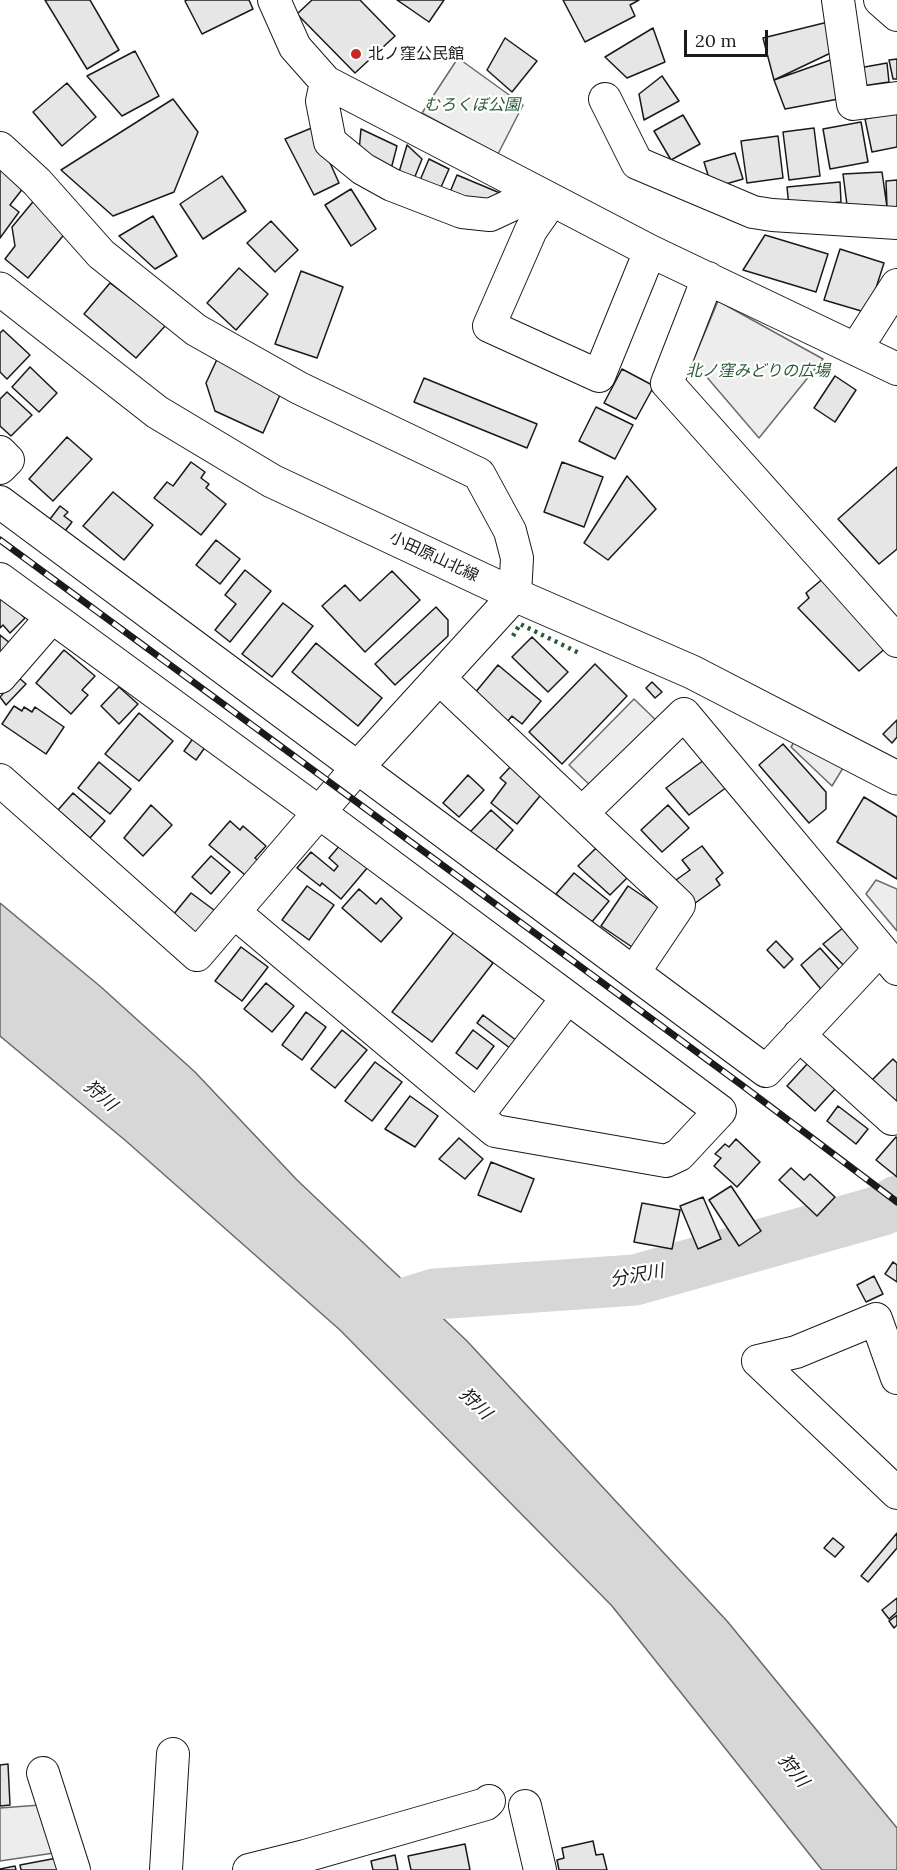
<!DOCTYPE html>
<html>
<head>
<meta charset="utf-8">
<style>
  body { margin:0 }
  #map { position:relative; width:897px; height:1870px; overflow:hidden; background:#fff; font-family:Lora,serif }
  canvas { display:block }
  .scale { position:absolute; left:684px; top:30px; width:84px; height:27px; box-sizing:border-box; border:3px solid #1a1a1a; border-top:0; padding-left:8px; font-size:18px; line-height:21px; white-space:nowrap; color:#1a1a1a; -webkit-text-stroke:4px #fff; paint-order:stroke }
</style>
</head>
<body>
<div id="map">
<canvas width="897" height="1870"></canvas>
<div class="scale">20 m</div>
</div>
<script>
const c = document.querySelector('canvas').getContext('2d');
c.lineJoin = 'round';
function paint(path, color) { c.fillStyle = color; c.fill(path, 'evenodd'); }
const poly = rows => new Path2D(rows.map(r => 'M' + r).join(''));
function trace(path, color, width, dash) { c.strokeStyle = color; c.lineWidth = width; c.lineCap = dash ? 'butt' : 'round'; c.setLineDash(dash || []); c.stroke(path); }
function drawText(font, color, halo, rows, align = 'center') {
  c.font = font + ' Lora,"Noto Sans JP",serif'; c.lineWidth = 4.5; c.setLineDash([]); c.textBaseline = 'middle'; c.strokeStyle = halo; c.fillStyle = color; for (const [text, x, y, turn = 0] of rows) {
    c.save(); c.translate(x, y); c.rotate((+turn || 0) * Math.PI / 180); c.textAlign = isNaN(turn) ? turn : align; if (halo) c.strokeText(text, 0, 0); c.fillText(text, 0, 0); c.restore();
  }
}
const built = poly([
  [458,58,523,105,498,154,422,113,458,58],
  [718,301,823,359,759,438,693,361,718,301],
  [634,699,659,723,595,790,569,765,634,699],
  [796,739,843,768,832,786,791,747,796,739],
  [876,880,897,889,897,931,866,894,876,880],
  [40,1805,54,1853,0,1861,0,1808,40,1805]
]);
const water = poly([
  [0,903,101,987,195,1072,297,1180,467,1341,727,1621,897,1828,897,1870,822,1870,612,1606,340,1330,126,1141,0,1036,0,903]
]);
const river = poly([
  [369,1314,435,1294,635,1280,883,1210,897,1201]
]);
const building = poly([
  [45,0,90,0,119,50,87,69,45,0],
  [187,0,249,0,253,9,202,34,185,1,187,0],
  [312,0,360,0,395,36,355,73,297,14,312,0],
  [397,0,444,0,429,22,397,0],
  [563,0,639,0,630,5,635,16,585,42,563,0],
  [828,22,839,49,774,80,763,38,828,22],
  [653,28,665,62,627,78,605,57,653,28],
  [505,38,537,61,512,92,487,70,505,38],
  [135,51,159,96,122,116,87,76,135,51],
  [839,57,849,97,785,109,774,80,839,57],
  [897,59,897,79,893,79,889,60,897,59],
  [887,63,889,82,862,86,859,68,887,63],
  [662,76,679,101,644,120,639,94,662,76],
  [67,83,96,117,62,146,33,112,67,83],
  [173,99,198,132,174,192,113,216,61,170,173,99],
  [897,112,897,147,872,152,865,119,897,112],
  [683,115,700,144,671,160,654,131,683,115],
  [861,122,868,162,830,169,823,129,861,122],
  [314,127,339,183,314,195,285,139,314,127],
  [814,128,820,176,789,180,783,132,814,128],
  [361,129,397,146,389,177,359,151,361,129],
  [778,136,783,178,747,183,741,141,778,136],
  [407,145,422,159,412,184,397,179,407,145],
  [735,153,743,179,712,188,704,162,735,153],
  [0,155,31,178,10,205,19,212,0,238,0,155],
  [429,159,449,169,438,194,418,185,429,159],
  [882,172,887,207,847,205,843,174,882,172],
  [457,175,500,193,491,211,448,197,457,175],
  [222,176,246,211,203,239,180,204,222,176],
  [897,180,897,207,887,207,886,181,897,180],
  [840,182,841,202,789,207,787,187,840,182],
  [351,189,376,229,351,246,325,205,351,189],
  [37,197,72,225,28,278,5,259,15,246,12,227,37,197],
  [153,216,177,256,155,269,119,236,153,216],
  [271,221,298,250,275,272,247,243,271,221],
  [765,235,828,254,816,292,743,270,765,235],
  [840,249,884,263,868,313,824,300,840,249],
  [239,268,268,294,236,330,207,303,239,268],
  [301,271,343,287,317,358,275,344,301,271],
  [110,283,166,325,136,358,84,314,110,283],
  [3,330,30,355,7,379,0,372,0,333,3,330],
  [219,355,284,386,263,433,215,411,206,383,219,355],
  [30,367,57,393,39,412,12,387,30,367],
  [622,369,654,386,636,419,604,403,622,369],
  [835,376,856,390,835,422,814,408,835,376],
  [424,378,537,424,527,448,414,402,424,378],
  [7,392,32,415,11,436,0,426,0,399,7,392],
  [596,407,633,425,615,459,579,441,596,407],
  [67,437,92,459,53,501,29,479,67,437],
  [191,462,205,472,201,478,209,484,206,488,226,504,201,535,154,498,167,482,173,486,191,462],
  [562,462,603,477,584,527,544,512,562,462],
  [897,467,897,549,879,564,838,519,897,467],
  [627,476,656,509,608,560,584,543,627,476],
  [113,492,153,525,124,560,83,526,113,492],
  [60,506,68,512,64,516,72,522,62,535,47,523,60,506],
  [216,540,240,559,220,584,196,565,216,540],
  [245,570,271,591,230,642,215,630,236,604,225,595,245,570],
  [392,571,420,600,365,652,322,606,345,585,360,601,392,571],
  [832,571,894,641,859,671,798,608,809,598,806,593,832,571],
  [0,594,25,618,10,633,3,625,0,628,0,594],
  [283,603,313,626,272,677,242,654,283,603],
  [436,607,448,620,448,636,395,685,375,664,436,607],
  [0,635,15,647,0,662,0,635],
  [532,637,568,672,548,692,512,657,532,637],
  [316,643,382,698,358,726,292,672,316,643],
  [64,650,95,676,82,690,88,695,71,714,36,683,64,650],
  [595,664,627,696,562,764,529,732,595,664],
  [498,665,541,701,522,724,512,716,507,722,474,694,498,665],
  [18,677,26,684,6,705,0,697,18,677],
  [652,682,662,692,655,698,646,688,652,682],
  [119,687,138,704,119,724,101,706,119,687],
  [14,706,22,711,24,707,32,712,35,707,64,727,46,754,2,724,14,706],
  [139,713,173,741,139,781,105,754,139,713],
  [897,720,897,737,892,743,883,734,897,720],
  [194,737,206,746,196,760,184,751,194,737],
  [783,744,826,792,826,809,809,823,759,765,783,744],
  [708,757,731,784,689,815,666,788,708,757],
  [99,762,131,789,110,814,78,788,99,762],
  [512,765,544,791,517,824,491,803,506,783,500,778,512,765],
  [468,775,484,790,459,817,443,803,468,775],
  [73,793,105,821,90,838,58,810,73,793],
  [864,797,897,817,897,879,837,842,864,797],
  [151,805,172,825,143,856,124,838,151,805],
  [668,805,689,828,662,852,641,830,668,805],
  [491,810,513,830,494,852,470,832,491,810],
  [230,821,240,830,243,826,266,846,255,858,268,870,256,884,209,845,230,821],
  [341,844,368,867,341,899,322,883,320,886,297,868,311,852,334,871,338,866,329,858,341,844],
  [702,846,723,873,716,879,720,885,694,904,676,880,690,870,682,860,702,846],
  [596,848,627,878,610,895,578,866,596,848],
  [211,856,230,872,211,894,192,877,211,856],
  [574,873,609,901,591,923,556,894,574,873],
  [307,886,334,905,309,940,282,920,307,886],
  [628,886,662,909,635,949,601,926,628,886],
  [359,889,376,904,381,898,402,918,381,942,342,908,359,889],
  [191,893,218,913,200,937,173,915,191,893],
  [844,927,862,948,851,973,823,944,844,927],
  [454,932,493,963,432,1042,392,1012,454,932],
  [776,941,793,959,784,968,767,950,776,941],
  [241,947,268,967,242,1001,215,981,241,947],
  [820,948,845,976,825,994,801,965,820,948],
  [266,983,294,1006,272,1032,244,1009,266,983],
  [306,1012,326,1027,302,1060,282,1045,306,1012],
  [483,1015,521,1044,515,1052,477,1023,483,1015],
  [342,1030,367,1050,335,1088,311,1069,342,1030],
  [473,1030,494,1046,477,1069,456,1053,473,1030],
  [893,1059,897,1063,897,1112,868,1084,893,1059],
  [375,1062,402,1082,372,1121,345,1101,375,1062],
  [809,1062,836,1088,815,1111,787,1086,809,1062],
  [410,1096,438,1116,415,1147,385,1129,410,1096],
  [838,1106,868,1129,856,1144,827,1121,838,1106],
  [896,1137,897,1138,897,1177,876,1160,896,1137],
  [459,1138,483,1159,465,1179,439,1159,459,1138],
  [736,1139,760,1162,737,1187,714,1166,721,1158,715,1154,725,1144,729,1147,736,1139],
  [491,1162,534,1179,521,1212,478,1195,491,1162],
  [791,1168,804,1180,810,1174,835,1197,817,1216,779,1180,791,1168],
  [731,1186,761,1231,739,1246,709,1200,731,1186],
  [703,1197,721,1239,698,1249,680,1206,703,1197],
  [642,1203,680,1210,672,1249,634,1242,642,1203],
  [893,1262,897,1265,897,1282,885,1274,893,1262],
  [874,1276,883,1294,866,1302,857,1285,874,1276],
  [897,1533,897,1548,868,1582,861,1576,897,1533],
  [833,1538,844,1547,835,1557,824,1548,833,1538],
  [897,1598,897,1612,889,1619,882,1610,897,1598],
  [897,1615,897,1625,894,1628,889,1621,897,1615],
  [8,1764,10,1805,0,1806,0,1765,8,1764],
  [593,1841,596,1855,603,1854,607,1870,559,1870,557,1860,564,1858,562,1848,593,1841],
  [465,1844,470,1870,411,1870,408,1856,465,1844],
  [395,1855,398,1870,373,1870,371,1861,395,1855],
  [57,1858,59,1870,21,1870,20,1865,57,1858],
  [15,1866,16,1870,0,1870,0,1869,15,1866]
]);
const minor = poly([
  [274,0,295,47,326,82,650,251,897,369],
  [838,0,853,104,897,98],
  [880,0,897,15],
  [326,82,322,101,330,142,363,169,392,185,462,212,490,215,537,193],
  [605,99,637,163,753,212,772,215,897,223],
  [0,148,37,182,101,254,196,330,299,388,479,474,510,531,517,558,515,595,358,767,197,955,0,780],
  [552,200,531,230,489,326,599,376,650,251],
  [708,278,667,383,897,641],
  [856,349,897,285],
  [0,452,8,460,0,468],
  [0,502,766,1071,880,949],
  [0,579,320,813,720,1111,679,1155,666,1161,495,1131,234,912],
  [0,677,52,617],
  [439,678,679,905,634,972],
  [582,813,684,714,897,969],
  [799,1035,892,1119],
  [477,1116,567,998],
  [758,1361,897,1493],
  [758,1361,796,1352,876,1319,897,1378],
  [43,1773,74,1870],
  [525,1806,540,1870],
  [166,1870,173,1754],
  [249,1870,305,1856,486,1804,489,1801]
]);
const major = poly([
  [0,289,157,412,272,481,515,595,692,672,897,778]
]);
const rail = poly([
  [0,540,743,1086,897,1202]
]);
const hedge = poly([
  [513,636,520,624,579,653]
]);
const markers = [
  [356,54,6,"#c62828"]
];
const poiNames = [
  ["北ノ窪公民館",368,54]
];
const parkNames = [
  ["むろくぼ公園",472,105],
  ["北ノ窪みどりの広場",758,371]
];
const streetNames = [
  ["小田原山北線",434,557,25]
];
const waterNames = [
  ["狩川",100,1096,41],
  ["分沢川",637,1276,-10],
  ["狩川",475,1404,44],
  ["狩川",793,1771,51]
];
paint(built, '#ededed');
trace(built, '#6a6a6a', 1.5);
paint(water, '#d7d7d7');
trace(water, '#6a6a6a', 1.5);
trace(river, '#d7d7d7', 51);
paint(building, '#e6e6e6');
trace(building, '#1a1a1a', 1.5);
trace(minor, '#1a1a1a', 34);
trace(major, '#1a1a1a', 35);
trace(minor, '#fff', 32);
trace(major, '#fff', 33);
trace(rail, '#1a1a1a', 7);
trace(rail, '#fff', 4.5, [14]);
trace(hedge, '#2b5a34', 4.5, [3, 4.5]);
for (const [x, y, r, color] of markers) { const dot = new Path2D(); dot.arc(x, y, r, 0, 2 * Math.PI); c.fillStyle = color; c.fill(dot); trace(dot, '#fff', 2); }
drawText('16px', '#1a1a1a', '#fff', poiNames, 'left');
drawText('italic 16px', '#2b5a34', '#fff', parkNames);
drawText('16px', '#1a1a1a', '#fff', streetNames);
drawText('italic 18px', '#1a1a1a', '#fff', waterNames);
</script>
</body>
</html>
